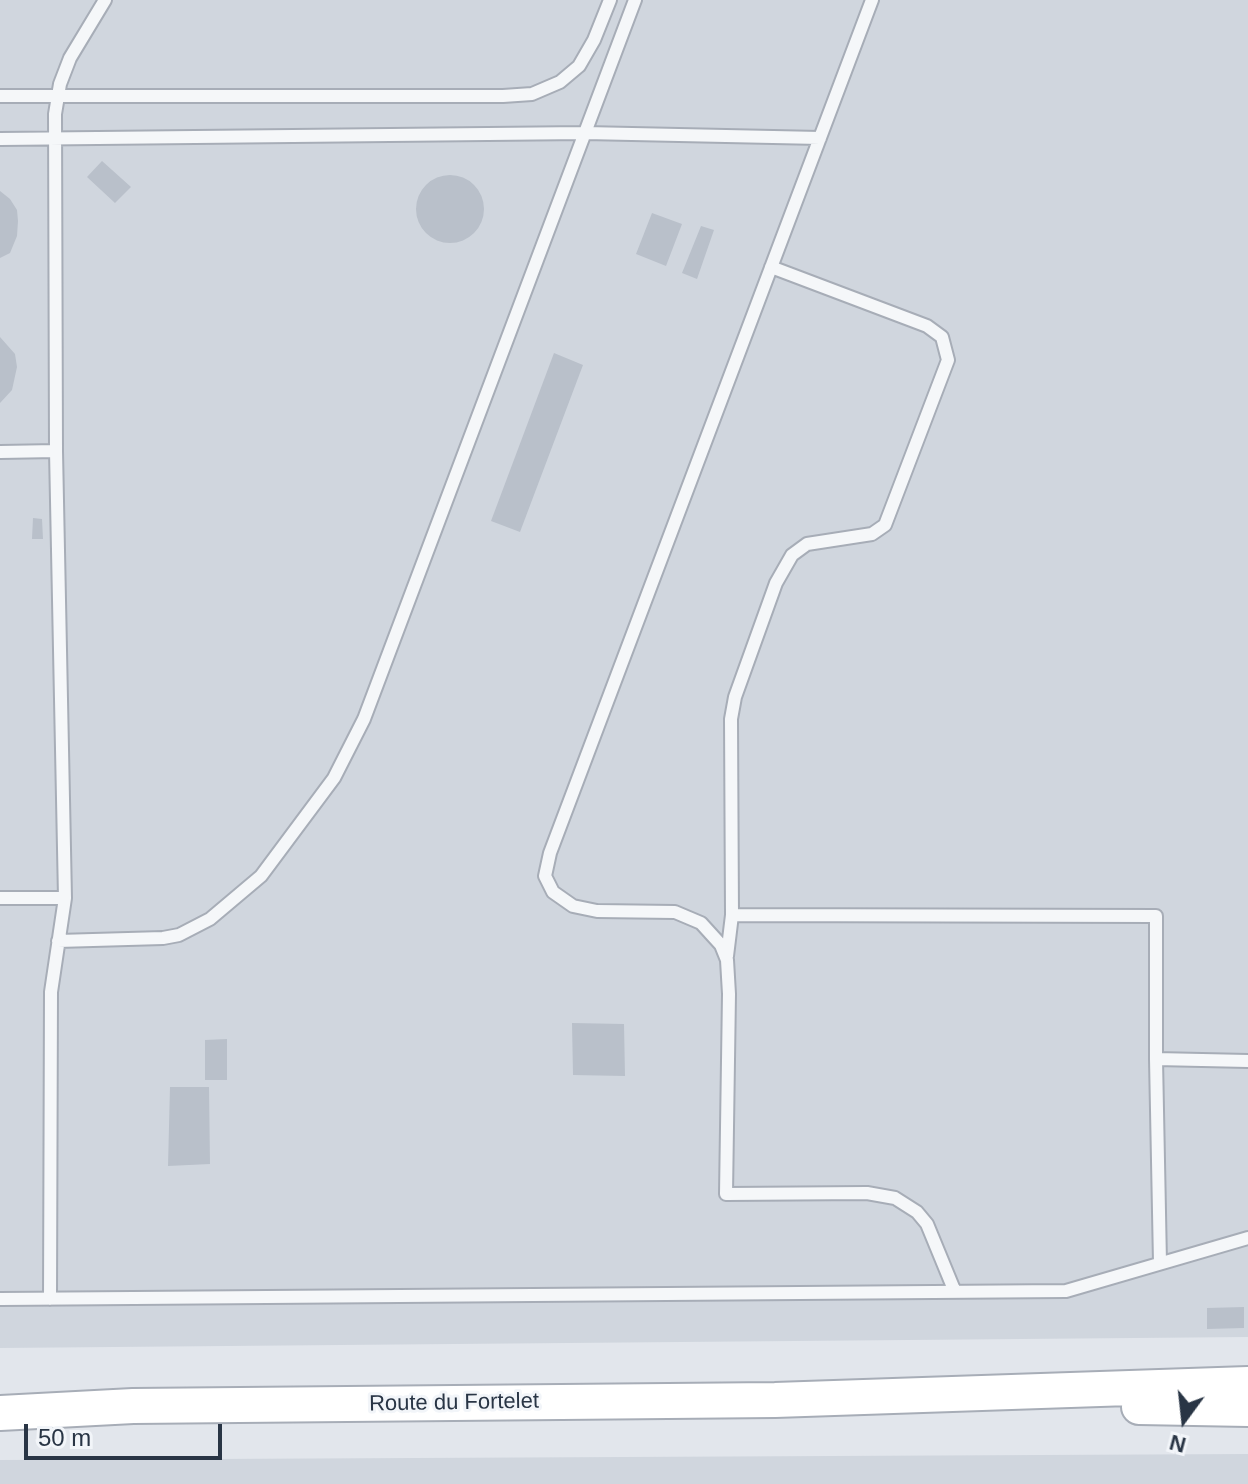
<!DOCTYPE html>
<html>
<head>
<meta charset="utf-8">
<style>
  body { margin:0 }
  #map { position:relative; width:1248px; height:1484px; overflow:hidden; background:#e2e6ec; font-family:Helvetica,sans-serif }
  canvas { display:block }
  .north { position:absolute; left:1144px; top:1380px; width:80px; height:80px; -webkit-text-stroke:6px #f2f5f9; paint-order:stroke; rotate:195deg; font-size:22px; font-weight:700; line-height:32px; text-align:center; color:#293545 }
  .north::after { content:''; display:block; margin:auto; width:28px; height:36px; background:#293545; clip-path:polygon(50% 0,100% 100%,50% 72%,0 100%) }
  .scale { position:absolute; left:24px; top:1424px; width:198px; height:36px; box-sizing:border-box; border:4px solid #293545; border-top:0; padding-left:10px; font-size:24px; line-height:28px; white-space:nowrap; color:#293545; -webkit-text-stroke:6px #f2f5f9; paint-order:stroke }
</style>
</head>
<body>
<div id="map">
<canvas width="1248" height="1484"></canvas>
<div class="north">N</div>
<div class="scale">50 m</div>
</div>
<script>
const c = document.querySelector('canvas').getContext('2d');
c.lineJoin = 'round';
function paint(path, color) { c.fillStyle = color; c.fill(path, 'evenodd'); }
const poly = rows => new Path2D(rows.map(r => 'M' + r).join(''));
function trace(path, color, width, dash) { c.strokeStyle = color; c.lineWidth = width; c.lineCap = dash ? 'butt' : 'round'; c.setLineDash(dash || []); c.stroke(path); }
function drawText(font, color, halo, rows, align = 'center') {
  c.font = font + ' Helvetica,sans-serif'; c.lineWidth = 6; c.setLineDash([]); c.textBaseline = 'middle'; c.strokeStyle = halo; c.fillStyle = color; for (const [text, x, y, turn = 0] of rows) {
    c.save(); c.translate(x, y); c.rotate((+turn || 0) * Math.PI / 180); c.textAlign = isNaN(turn) ? turn : align; if (halo) c.strokeText(text, 0, 0); c.fillText(text, 0, 0); c.restore();
  }
}
const built = poly([
  [0,0,1248,0,1248,1337,0,1348],
  [1248,1454,1248,1484,0,1484,0,1460]
]);
const building = poly([
  [102,161,131,187,115,203,87,177],
  '416 209a34 34 0 1 1 68 0a34 34 0 1 1-68 0Z',
  [0,191,10,199,17,210,18,221,17,236,10,253,0,258],
  [652,213,682,224,666,266,636,254],
  [701,226,714,230,697,279,682,273],
  [0,337,15,354,17,367,12,390,0,403],
  [554,353,583,365,520,532,491,521],
  [33,518,42,519,43,539,32,539],
  [572,1023,624,1024,625,1076,573,1075],
  [227,1039,227,1080,205,1080,205,1040],
  [170,1087,209,1087,210,1164,168,1166],
  [1244,1307,1244,1328,1207,1329,1207,1308]
]);
const lane = poly([
  [872,0,550,853,545,876,553,892,573,906,597,911,675,912,701,923,721,945,727,960,729,994,726,1194,867,1193,895,1198,917,1212,927,1224,955,1292],
  [0,96,503,96,532,94,560,82,579,66,594,40,610,0],
  [0,139,585,133,820,138],
  [0,452,56,451],
  [0,898,65,898],
  [732,915,1156,916,1156,1059],
  [58,941,163,938,179,935,210,919,261,876,334,778,364,719,635,0],
  [727,956,732,915,731,719,735,697,776,583,792,555,807,544,872,534,885,525,948,360,942,337,927,326,771,267],
  [1160,1263,1156,1059,1248,1061],
  [0,1299,1066,1291,1248,1238],
  [50,1299,51,992,65,898,56,451,55,114,60,84,70,58,105,0]
]);
const secondary = poly([
  [1139,1407,1248,1409],
  [0,1413,133,1406,775,1400,1248,1384]
]);
const streetNames = [
  ["Route du Fortelet",454,1403,-1]
];
paint(built, '#d0d6de');
paint(building, '#b9c0ca');
trace(lane, '#a7adb7', 16);
trace(secondary, '#a7adb7', 38);
trace(lane, '#f5f7f9', 12);
trace(secondary, '#fff', 34);
drawText('22px', '#293545', '#f2f5f9', streetNames);
</script>
</body>
</html>
